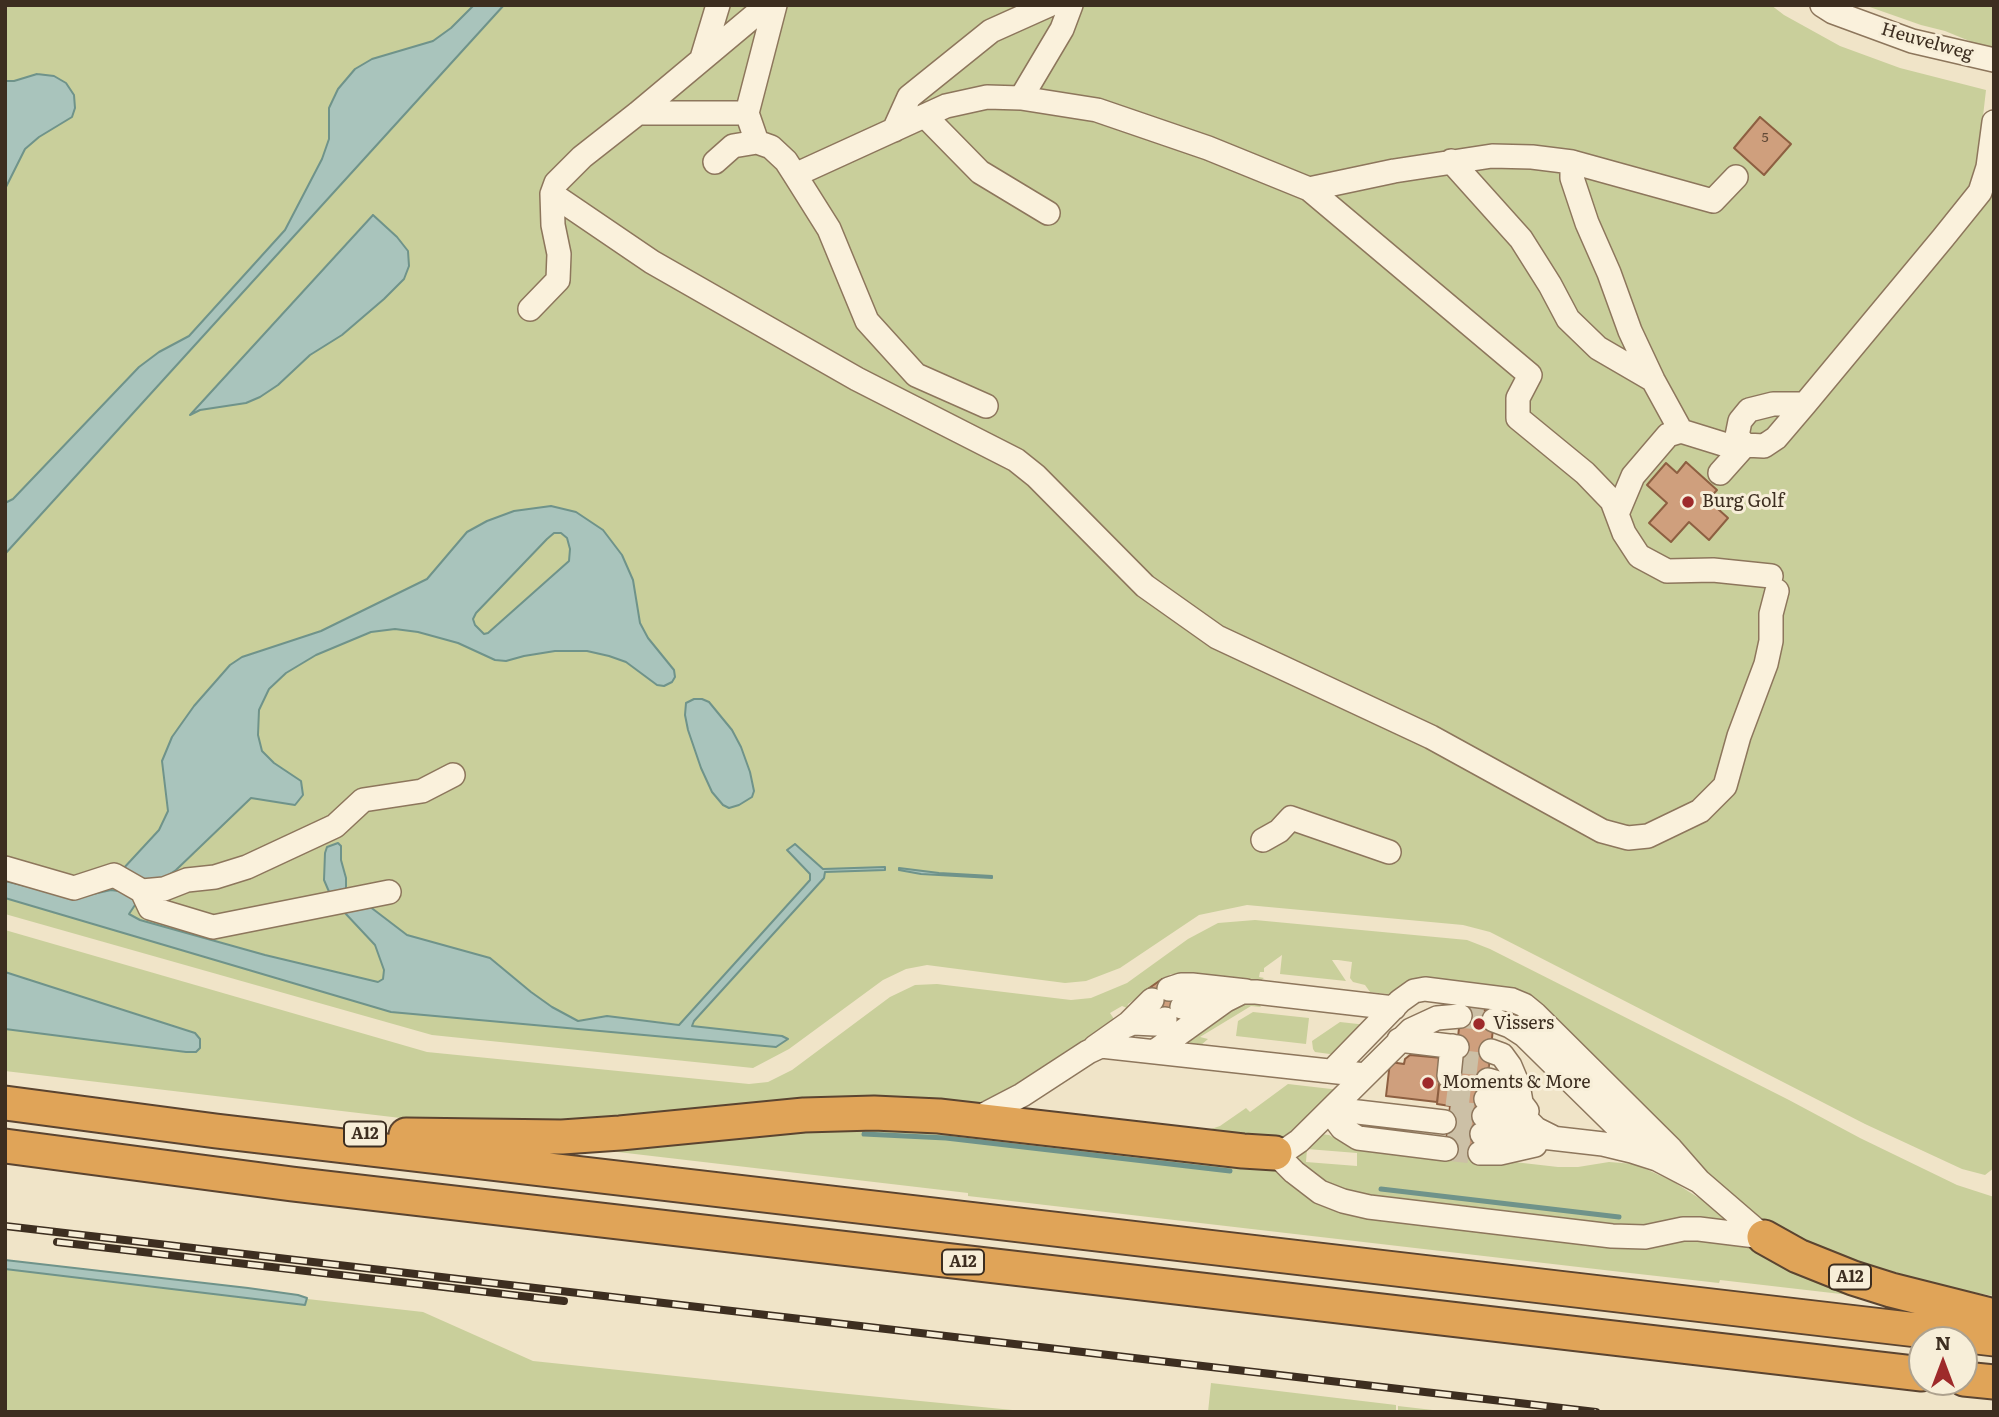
<!DOCTYPE html>
<html>
<head>
<meta charset="utf-8">
<style>
  body { margin:0 }
  #map { position:relative; width:1999px; height:1417px; overflow:hidden; background:#f0e4c8; font-family:Literata,serif }
  canvas { display:block }
  .frame { position:absolute; inset:0; border:7px solid #3d2e20; pointer-events:none }
  .north { position:absolute; left:1908px; top:1326px; width:70px; height:70px; box-sizing:border-box; background:#f7eed8; border:2px solid #ada18e; border-radius:50%; rotate:0deg; font-size:19px; font-weight:700; line-height:28px; text-align:center; color:#3d2e20 }
  .north::after { content:''; display:block; margin:auto; width:24px; height:32px; background:#9e2a2b; clip-path:polygon(50% 0,100% 100%,50% 72%,0 100%) }
</style>
</head>
<body>
<div id="map">
<canvas width="1999" height="1417"></canvas>
<div class="frame"></div>
<div class="north">N</div>
</div>
<script>
const c = document.querySelector('canvas').getContext('2d');
c.lineJoin = 'round';
function paint(path, color) { c.fillStyle = color; c.fill(path, 'evenodd'); }
const poly = rows => new Path2D(rows.map(r => 'M' + r).join(''));
function trace(path, color, width, dash) { c.strokeStyle = color; c.lineWidth = width; c.lineCap = dash ? 'butt' : 'round'; c.setLineDash(dash || []); c.stroke(path); }
function drawText(font, color, halo, rows, align = 'center') {
  c.font = font + ' Literata,serif'; c.lineWidth = 6; c.setLineDash([]); c.textBaseline = 'middle'; c.strokeStyle = halo; c.fillStyle = color; for (const [text, x, y, turn = 0] of rows) {
    c.save(); c.translate(x, y); c.rotate((+turn || 0) * Math.PI / 180); c.textAlign = isNaN(turn) ? turn : align; if (halo) c.strokeText(text, 0, 0); c.fillText(text, 0, 0); c.restore();
  }
}
const green = poly([
  [5,5,474,5,451,28,433,41,372,59,355,69,338,89,329,108,329,139,322,159,285,230,189,336,159,352,13,499,5,503],
  [504,5,1771,5,1784,15,1840,46,1900,68,1986,90,1977,169,1994,172,1994,1168,1985,1175,1962,1169,1865,1124,1490,932,1463,925,1247,905,1199,915,1120,968,1086,981,1065,983,927,965,906,969,883,980,789,1049,753,1068,432,1035,5,914,5,898,391,1012,775,1047,788,1039,782,1036,607,1016,578,1021,552,1007,531,992,490,958,407,935,369,906,345,913,375,945,384,970,383,979,378,982,265,955,156,926,140,920,129,914,75,898,5,881,5,554],
  [372,215,404,279,384,299,342,335,310,355,278,385,221,406,194,411],
  [1864,5,1994,5,1994,51,1945,31,1921,25],
  [1255,920,1467,940,1490,949,1789,1100,1860,1138,1957,1185,1994,1197,1994,1296,1931,1285,1785,1241,1720,1185,1544,1012,1370,992,1365,985,1353,982,1350,978,1352,962,1338,960,1332,960,1346,981,1280,974,1282,955,1264,968,1264,972,1260,972,1259,977,1264,978,1255,985,1171,974,1128,1004,1127,1008,1122,1006,1110,1013,1114,1019,1125,1013,1052,1069,986,1101,969,1106,468,1126,5,1071,5,1029,190,1053,198,1036,195,1033,5,972,5,930,427,1052,749,1084,768,1082,792,1070,890,997,915,985,937,984,1071,1000,1091,998,1127,983,1188,939,1218,923],
  [1255,998,1261,1007,1251,1006,1200,1037,1208,1039,1200,1046,1182,1045,1229,1007],
  [1253,1012,1309,1018,1306,1044,1236,1036,1238,1021],
  [1340,1022,1367,1025,1337,1055,1315,1052,1313,1049,1312,1041],
  [1288,1084,1340,1090,1288,1141,1017,1109,1208,1130,1220,1126,1246,1108,1250,1112],
  [844,1119,1272,1166,1313,1197,1713,1239,1772,1250,1884,1299,1720,1280,1719,1283,1630,1273,968,1196,968,1193,558,1145],
  [1321,1134,1329,1135,1338,1140,1347,1143,1558,1167,1578,1167,1609,1162,1635,1164,1672,1181,1737,1222,1702,1218,1644,1229,1377,1201,1328,1187,1292,1156],
  [1307,1149,1357,1153,1357,1166,1306,1162],
  [5,1265,423,1312,533,1361,828,1392,1033,1412,5,1412],
  [1211,1383,1396,1405,1396,1410,1398,1410,1398,1406,1450,1412,1208,1412]
]);
const water = poly([
  [474,5,504,5,5,554,5,503,13,499,139,367,159,352,189,336,285,230,322,159,329,139,329,108,338,89,355,69,372,59,433,41,451,28,474,5],
  [37,74,54,76,66,83,74,95,75,108,72,117,39,137,25,149,5,189,5,81,14,81,37,74],
  [373,215,397,237,408,251,409,266,404,279,384,299,342,335,310,355,278,385,260,397,246,403,200,410,190,415,373,215],
  [551,506,576,512,603,530,622,555,633,580,640,623,648,638,674,670,675,677,672,682,664,686,657,685,626,662,609,656,587,651,555,651,524,656,506,661,495,660,458,643,418,632,395,629,371,632,316,655,286,673,269,689,259,710,258,735,262,751,274,763,301,781,303,795,295,805,251,798,176,870,161,880,144,884,122,870,159,830,168,811,162,761,172,737,194,706,230,665,242,657,321,631,427,579,467,532,487,521,514,511,551,506],
  [554,533,561,533,567,538,570,549,569,561,488,633,484,634,475,625,473,619,476,613,547,539,554,533],
  [694,699,702,699,709,702,732,730,741,747,750,772,754,791,752,797,739,805,729,808,723,805,712,792,701,768,688,730,685,715,686,703,694,699],
  [338,843,341,846,341,860,346,878,346,890,330,894,324,880,325,853,327,847,338,843],
  [795,844,823,869,885,867,885,870,825,872,824,878,694,1021,692,1026,782,1036,788,1039,776,1047,391,1012,5,898,5,881,75,898,111,890,126,892,137,902,129,914,140,920,265,955,378,982,383,979,384,970,375,945,345,913,345,907,369,906,407,935,490,958,531,992,552,1007,578,1021,607,1016,679,1025,810,880,810,874,787,850,795,844],
  [899,868,939,873,992,876,992,878,921,874,899,870,899,868],
  [5,972,195,1033,200,1039,200,1048,196,1052,186,1052,5,1029,5,972],
  [5,1260,248,1288,298,1295,307,1298,305,1305,5,1269,5,1260]
]);
const stream = poly([
  [864,1134,946,1138,1230,1171],
  [1381,1189,1619,1217]
]);
const building = poly([
  [1760,117,1791,144,1764,175,1734,148,1760,117],
  [1686,462,1717,490,1708,500,1728,518,1709,540,1689,522,1671,542,1649,523,1667,503,1647,485,1666,463,1677,473,1686,462],
  [1162,979,1188,1016,1171,1027,1145,991,1162,979],
  [1461,1008,1495,1011,1479,1155,1445,1151,1450,1106,1437,1104,1440,1076,1454,1077,1461,1008],
  [1410,1055,1442,1058,1437,1102,1386,1096,1390,1062,1404,1064,1405,1059,1410,1055]
]);
const minorTunnel = poly([
  [1460,1016,1494,1020],
  [1455,1061,1489,1065],
  [1447,1094,1486,1099],
  [1450,1112,1484,1116],
  [1448,1130,1482,1134],
  [1446,1149,1480,1153]
]);
const minor = poly([
  [1822,5,1833,12,1912,41,1994,60],
  [702,58,718,5],
  [1021,98,1062,29,1071,5],
  [638,113,747,113],
  [925,116,980,172,1048,213],
  [894,130,909,97,991,31,1049,5],
  [757,142,747,113,775,5],
  [1451,161,1521,239,1550,285,1568,319,1598,348,1653,380],
  [715,162,733,146,757,142,771,147,786,161,795,175,829,229,867,321,916,375,986,406],
  [1572,162,1572,178,1587,223,1609,273,1630,331,1653,380,1681,431],
  [795,175,946,106,987,97,1021,98,1097,110,1208,148,1309,189,1394,171,1492,156,1532,157,1572,162,1713,201,1736,177],
  [1309,189,1530,375,1518,398,1518,418,1585,473,1612,501,1624,533,1639,556,1667,571,1713,570,1771,576],
  [552,194,652,262,857,379,1016,460,1036,476,1145,586,1217,637,1431,737,1602,831,1628,838,1648,836,1700,811,1725,786,1739,736,1766,664,1771,641,1771,614,1777,591],
  [530,309,558,280,559,254,553,225,552,194,556,183,582,157,638,113,767,5],
  [1805,404,1773,404,1749,410,1740,421,1737,436,1745,445,1764,446,1776,438,1805,404,1943,238,1980,192,1988,167,1994,122],
  [1720,473,1745,445],
  [1617,514,1633,476,1668,435,1681,431,1723,444,1745,445],
  [1263,840,1279,831,1291,818,1389,852],
  [5,868,74,888,114,875,142,891,164,889,187,880,215,877,247,867,335,826,363,800,422,791,453,775],
  [142,891,150,908,213,927,389,892],
  [1169,989,1181,985,1192,985,1246,991],
  [1182,1007,1203,990,1217,988],
  [1494,1020,1510,1026,1524,1035,1644,1153],
  [1126,1026,1133,1023,1155,1024,1165,1019],
  [1399,1040,1457,1047],
  [1095,1047,1129,1023,1152,1000],
  [1155,1051,1226,1000,1242,992,1256,992,1394,1008],
  [1491,1051,1502,1055,1510,1066,1518,1085,1521,1102],
  [1332,1071,1400,1001,1414,991,1425,989,1512,1000,1524,1005,1535,1014,1671,1149,1699,1181],
  [1449,1076,1452,1046],
  [1488,1080,1505,1085,1511,1090,1527,1111],
  [1486,1099,1508,1105,1521,1114,1536,1129,1552,1137],
  [1484,1116,1501,1120,1528,1131],
  [974,1120,1022,1095,1088,1052,1101,1046,1365,1075],
  [1444,1122,1332,1109,1336,1120,1342,1128,1358,1138,1446,1149],
  [1482,1134,1542,1137,1603,1144,1632,1151,1657,1159,1699,1181,1764,1237],
  [1275,1153,1294,1172,1320,1192,1343,1201,1369,1207,1612,1236,1645,1237,1683,1229,1699,1229,1764,1237],
  [1275,1153,1286,1150,1299,1141,1411,1030,1437,1018,1460,1016],
  [1480,1153,1500,1153,1535,1145]
]);
const highway = poly([
  [5,1103,216,1131,1994,1339],
  [406,1135,562,1137,620,1133,804,1115,874,1113,939,1116,1243,1151,1275,1153],
  [5,1146,292,1184,1922,1374],
  [1764,1237,1798,1256,1853,1278,1891,1290,1994,1316],
  [1964,1379,1994,1382]
]);
const rail = poly([
  [5,1226,1596,1412],
  [57,1242,564,1301]
]);
const markers = [
  [1688,502,7,"#9e2a2b"],
  [1479,1024,7,"#9e2a2b"],
  [1428,1083,7,"#9e2a2b"]
];
const numberNames = [
  ["5",1765,138]
];
const shields = [
  [365,1134,42],
  [963,1262,42],
  [1850,1277,42]
];
const shieldNames = [
  ["A12",365,1134],
  ["A12",963,1262],
  ["A12",1850,1277]
];
const streetNames = [
  ["Heuvelweg",1927,42,16]
];
const poiNames = [
  ["Burg Golf",1702,502],
  ["Vissers",1493,1024],
  ["Moments & More",1442,1083]
];
paint(green, '#c9cf9b');
paint(water, '#a9c4bc');
trace(water, '#6f938a', 2);
trace(stream, '#6f938a', 5);
paint(building, '#cf9f7d');
trace(building, '#8d5f41', 2);
trace(minorTunnel, '#ccc0a6', 23, [23, 11]);
trace(minor, '#8d765c', 26);
trace(highway, '#5b4430', 37);
trace(minor, '#faf1dc', 23);
trace(highway, '#e0a458', 33);
trace(rail, '#3d2e20', 8);
trace(rail, '#f7eed8', 5, [16]);
for (const [x, y, r, color] of markers) { const dot = new Path2D(); dot.arc(x, y, r, 0, 2 * Math.PI); c.fillStyle = color; c.fill(dot); trace(dot, '#f7eed8', 2.5); }
drawText('14px', '#624a37', null, numberNames);
for (const [x, y, w] of shields) { const box = new Path2D(); box.roundRect(x - w / 2, y - 12.5, w, 25, 5); c.fillStyle = '#f7eed8'; c.fill(box); trace(box, '#3d2e20', 2); }
drawText('bold 16px', '#3d2e20', null, shieldNames);
drawText('18px', '#3d2e20', '#f7eed8', streetNames);
drawText('18px', '#3d2e20', '#f7eed8', poiNames, 'left');
</script>
</body>
</html>
